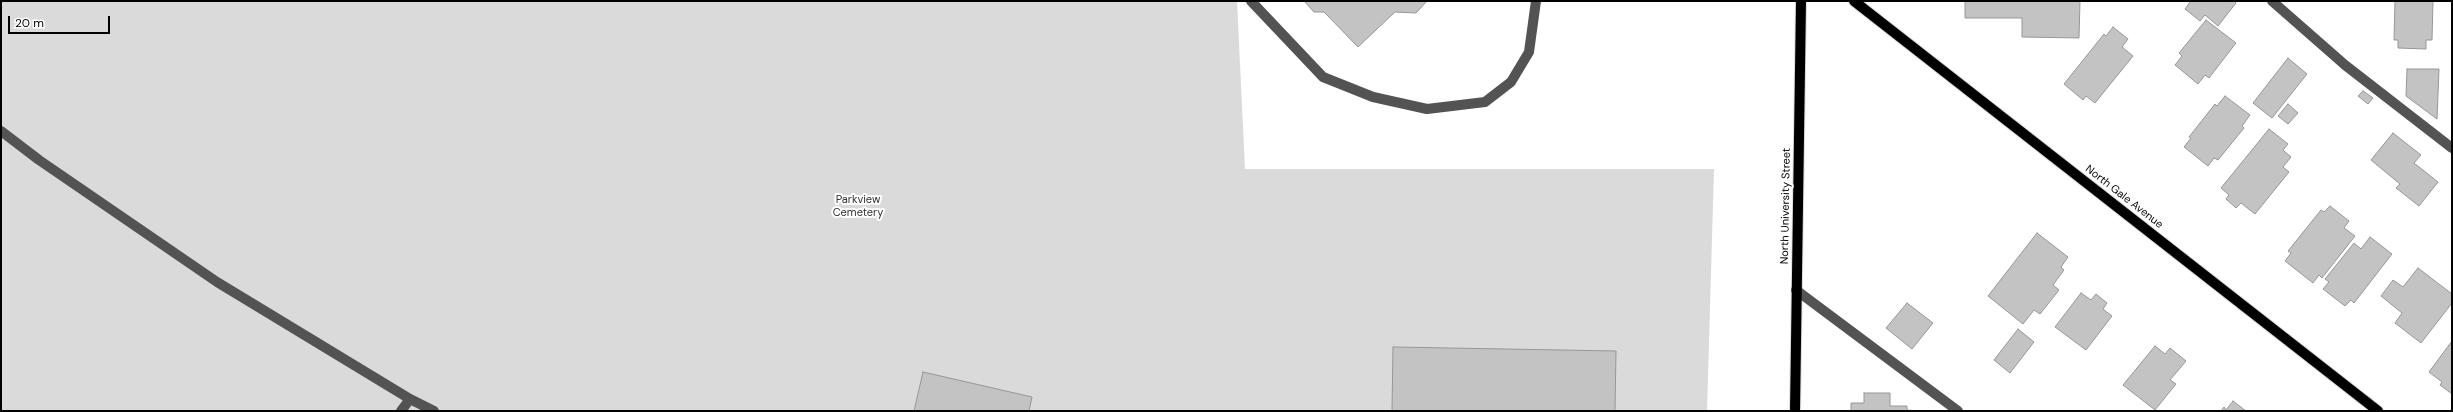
<!DOCTYPE html>
<html>
<head>
<meta charset="utf-8">
<style>
  body { margin:0 }
  #map { position:relative; width:2453px; height:412px; overflow:hidden; background:#fff; font-family:"DM Sans",sans-serif }
  canvas { display:block }
  .frame { position:absolute; inset:0; border:2px solid #000; pointer-events:none }
  .scale { position:absolute; left:8px; top:16px; width:102px; height:18px; box-sizing:border-box; border:2px solid #000; border-top:0; padding-left:5px; font-size:12px; line-height:14px; white-space:nowrap; color:#000; -webkit-text-stroke:3px #fff; paint-order:stroke }
</style>
</head>
<body>
<div id="map">
<canvas width="2453" height="412"></canvas>
<div class="frame"></div>
<div class="scale">20 m</div>
</div>
<script>
const c = document.querySelector('canvas').getContext('2d');
c.lineJoin = 'round';
function paint(path, color) { c.fillStyle = color; c.fill(path, 'evenodd'); }
const poly = rows => new Path2D(rows.map(r => 'M' + r).join(''));
function trace(path, color, width, dash) { c.strokeStyle = color; c.lineWidth = width; c.lineCap = dash ? 'butt' : 'round'; c.setLineDash(dash || []); c.stroke(path); }
function drawText(font, color, halo, rows, align = 'center') {
  c.font = font + ' "DM Sans",sans-serif'; c.lineWidth = 4; c.setLineDash([]); c.textBaseline = 'middle'; c.strokeStyle = halo; c.fillStyle = color; for (const [text, x, y, turn = 0] of rows) {
    c.save(); c.translate(x, y); c.rotate((+turn || 0) * Math.PI / 180); c.textAlign = isNaN(turn) ? turn : align; if (halo) c.strokeText(text, 0, 0); c.fillText(text, 0, 0); c.restore();
  }
}
const green = poly([
  [1,1,1237,1,1245,169,1714,169,1707,411,1,411]
]);
const building = poly([
  [1304,1,1427,1,1416,13,1395,12,1358,47,1324,12,1314,12,1304,1],
  [1965,1,2080,1,2079,38,2022,37,2022,18,1965,18,1965,1],
  [2191,1,2234,1,2236,3,2218,26,2205,15,2200,21,2185,9,2191,1],
  [2395,1,2433,1,2432,40,2426,40,2426,49,2398,48,2398,40,2394,40,2395,1],
  [2206,20,2236,43,2209,78,2205,75,2198,84,2175,65,2182,56,2179,53,2206,20],
  [2113,27,2128,39,2122,47,2133,56,2095,103,2086,96,2083,100,2064,84,2104,34,2106,36,2113,27],
  [2288,58,2307,74,2272,118,2253,103,2288,58],
  [2407,69,2439,69,2437,119,2406,96,2407,69],
  [2363,91,2373,98,2368,104,2358,96,2363,91],
  [2225,96,2250,115,2242,126,2244,128,2218,160,2214,158,2208,166,2184,147,2191,138,2189,137,2215,104,2217,106,2225,96],
  [2288,104,2298,113,2288,124,2278,116,2288,104],
  [2269,129,2288,144,2283,150,2291,157,2283,167,2289,172,2255,214,2241,203,2236,208,2226,199,2229,195,2221,188,2269,129],
  [2393,133,2421,155,2414,163,2438,182,2419,206,2396,188,2400,184,2371,160,2393,133],
  [2330,206,2349,221,2344,228,2355,236,2322,278,2319,275,2313,283,2285,261,2291,253,2288,251,2321,210,2324,212,2330,206],
  [2037,233,2068,257,2061,267,2064,270,2053,285,2059,290,2040,314,2034,310,2023,324,1988,296,2037,233],
  [2370,237,2392,254,2354,303,2351,300,2345,306,2323,289,2329,282,2325,279,2354,243,2361,249,2370,237],
  [2418,268,2452,294,2452,303,2421,343,2395,323,2402,313,2381,296,2393,280,2403,287,2418,268],
  [2081,293,2091,300,2096,294,2107,303,2103,309,2112,316,2086,350,2055,327,2081,293],
  [1907,303,1933,323,1912,349,1886,328,1907,303],
  [2018,329,2034,342,2010,373,1994,360,2018,329],
  [2452,341,2452,394,2440,385,2442,382,2429,372,2452,341],
  [2155,346,2165,354,2170,348,2186,361,2170,380,2176,384,2155,410,2123,385,2155,346],
  [1393,347,1616,351,1615,411,1392,411,1393,347],
  [923,372,1032,397,1029,411,914,411,923,372],
  [1864,393,1890,393,1890,406,1907,406,1907,410,1917,411,1851,411,1851,403,1864,403,1864,393],
  [2233,401,2246,411,2221,411,2224,407,2226,410,2233,401]
]);
const minor = poly([
  [1251,1,1323,77,1373,97,1427,109,1485,102,1511,82,1529,52,1536,1],
  [2272,1,2345,65,2452,148],
  [1,131,39,160,217,282,410,399],
  [1796,290,1958,411],
  [401,411,410,399,434,411]
]);
const major = poly([
  [1854,1,2378,411],
  [1795,411,1801,1]
]);
const streetNames = [
  ["North Gale Avenue",2124,197,38],
  ["North University Street",1786,206,-89]
];
const parkNames = [
  ["Parkview",858,200],
  ["Cemetery",858,213]
];
paint(green, '#dadada');
paint(building, '#c3c3c3');
trace(building, '#979797', 1);
trace(major, '#dbdbdb', 12);
trace(minor, '#535353', 10);
trace(major, '#000', 10);
drawText('11px', '#000', '#fff', streetNames);
drawText('11px', '#313131', '#fff', parkNames);
</script>
</body>
</html>
